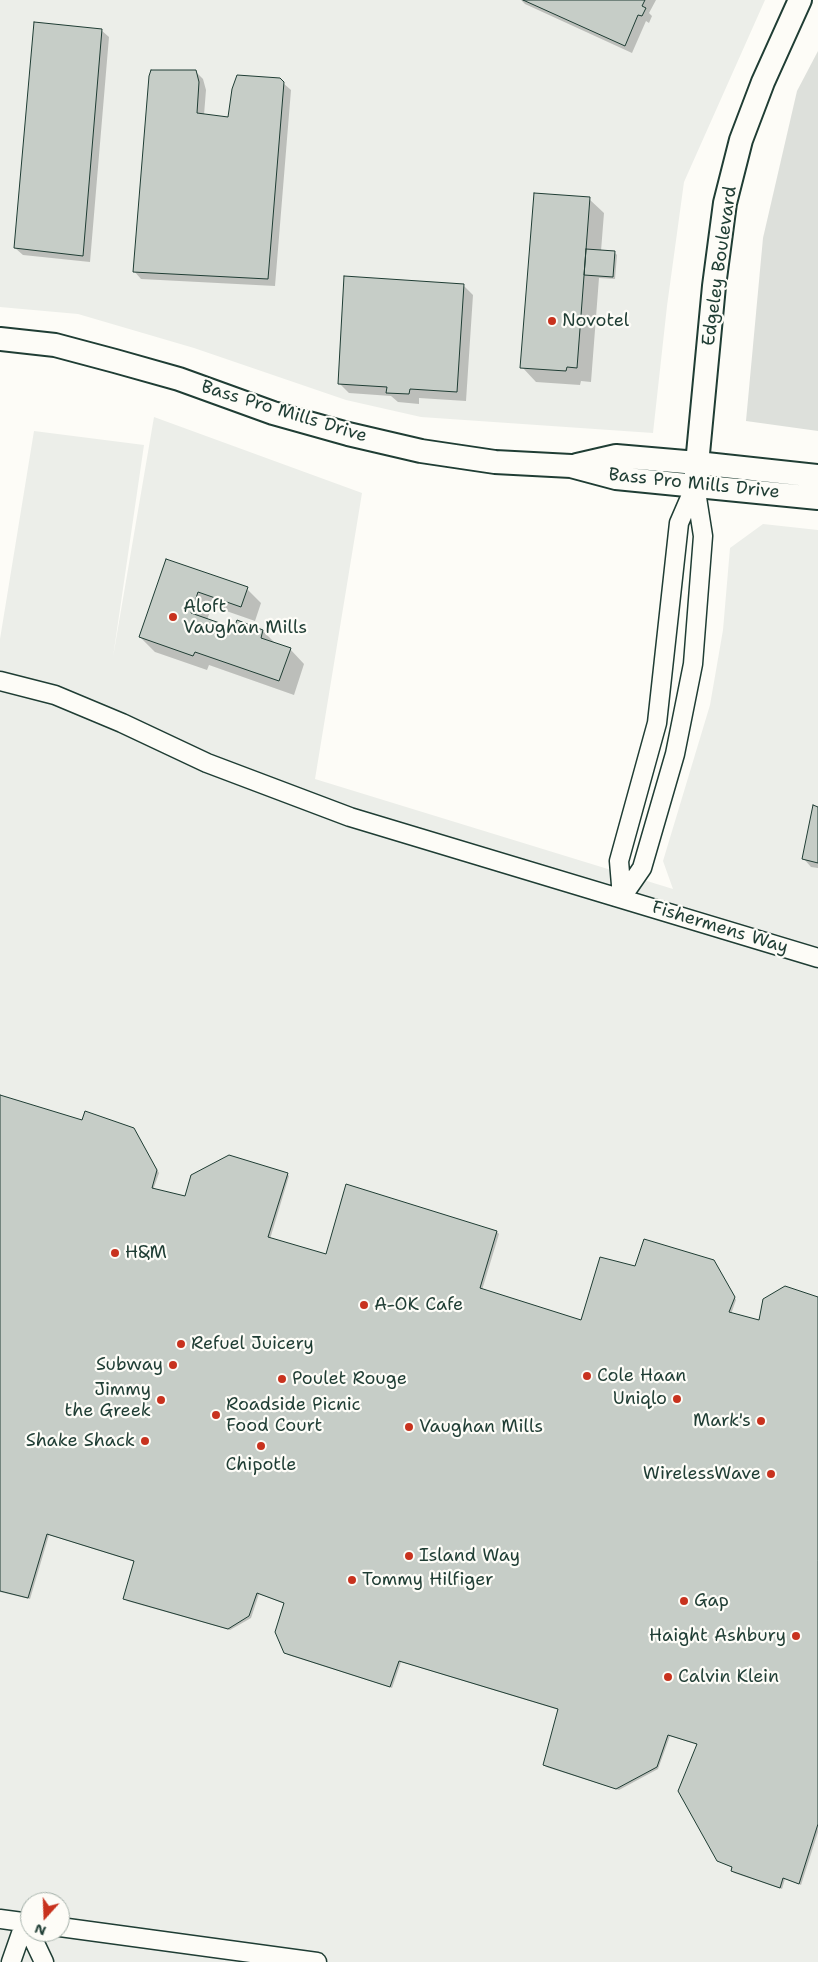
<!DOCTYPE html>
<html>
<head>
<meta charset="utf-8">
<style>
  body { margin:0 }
  #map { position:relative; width:818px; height:1962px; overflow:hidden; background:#fdfcf7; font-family:"Shantell Sans",sans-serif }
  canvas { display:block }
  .north { position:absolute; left:20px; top:1892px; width:50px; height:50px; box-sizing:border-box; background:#fdfcf7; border:1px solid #a4b0a9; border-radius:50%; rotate:200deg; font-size:14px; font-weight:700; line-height:20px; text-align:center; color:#1f3d34 }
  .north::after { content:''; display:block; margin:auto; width:18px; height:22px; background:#c8321e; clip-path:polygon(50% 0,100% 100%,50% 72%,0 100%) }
</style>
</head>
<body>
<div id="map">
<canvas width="818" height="1962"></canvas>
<div class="north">N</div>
</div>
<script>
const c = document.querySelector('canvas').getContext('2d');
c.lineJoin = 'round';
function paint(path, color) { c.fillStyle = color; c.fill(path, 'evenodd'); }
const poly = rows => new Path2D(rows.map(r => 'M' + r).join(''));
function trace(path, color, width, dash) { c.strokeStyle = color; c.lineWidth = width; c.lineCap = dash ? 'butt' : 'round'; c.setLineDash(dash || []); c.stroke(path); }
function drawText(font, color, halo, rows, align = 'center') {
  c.font = font + ' "Shantell Sans",sans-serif'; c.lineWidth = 4.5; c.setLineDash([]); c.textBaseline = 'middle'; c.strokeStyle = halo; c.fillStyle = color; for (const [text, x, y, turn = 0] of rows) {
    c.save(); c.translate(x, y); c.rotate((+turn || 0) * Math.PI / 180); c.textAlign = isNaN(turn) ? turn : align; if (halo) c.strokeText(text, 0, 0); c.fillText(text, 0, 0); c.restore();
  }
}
const built = poly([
  [0,0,765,0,684,182,667,306,653,433,421,417,346,400,194,348,78,314,0,307],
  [154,417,362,493,315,779,673,889,663,861,710,705,723,630,730,548,763,524,818,530,818,1962,0,1962,0,639,34,431,144,445,113,657],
  [30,1902,60,1902,60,1932,30,1932]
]);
const green = poly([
  [818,51,818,431,746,421,763,238,797,91]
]);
const shadow = poly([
  [521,0,656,0,649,13,652,16,649,23,646,21,632,53,525,4],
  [101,30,109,37,90,262,23,255,15,248],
  [195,71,203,79,206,90,204,115,229,119,283,83,291,90,275,286,141,279,134,271],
  [589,199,604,213,601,251,615,253,617,255,615,279,599,278,591,382,581,381,580,385,536,382,522,367],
  [463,285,473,295,466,401,419,398,419,404,398,402,391,396,349,393,339,383],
  [167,561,247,589,261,603,255,621,212,606,207,620,235,630,263,631,277,645,290,649,304,664,294,695,209,665,207,670,155,652,140,637],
  [818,809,818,868,811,867,804,859],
  [0,1096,83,1122,134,1129,159,1173,153,1190,186,1198,287,1174,289,1176,270,1239,327,1256,497,1232,499,1234,482,1290,582,1322,635,1267,715,1263,736,1300,731,1314,760,1322,818,1298,818,1832,801,1885,785,1879,782,1889,734,1873,732,1871,733,1868,718,1861,698,1745,670,1736,658,1769,619,1790,546,1767,544,1765,559,1710,401,1662,392,1688,288,1655,285,1652,285,1604,259,1594,251,1618,230,1630,127,1601,125,1599,135,1562,49,1535,30,1599,0,1592]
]);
const building = poly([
  [523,0,645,0,642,6,646,8,642,16,638,15,625,46,523,0],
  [34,22,102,29,83,256,14,248,34,22],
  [151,70,196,70,199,82,197,113,228,117,232,89,237,75,280,78,284,82,268,279,133,272,149,76,151,70],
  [534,193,590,197,577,368,567,367,566,371,520,368,534,193],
  [586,249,615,251,613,277,584,275,586,249],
  [344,276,464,284,457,392,410,389,409,394,386,393,387,387,338,384,344,276],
  [166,559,248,587,241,607,198,592,191,613,234,628,237,620,263,630,261,638,291,648,279,681,195,652,193,656,139,637,166,559],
  [813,805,818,807,818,863,802,859,813,805],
  [0,1095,82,1120,85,1111,134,1128,157,1170,152,1188,185,1196,191,1175,229,1155,288,1173,268,1237,326,1254,346,1184,497,1231,480,1288,581,1320,600,1257,635,1266,644,1239,714,1260,735,1297,729,1312,759,1320,763,1299,785,1286,818,1297,818,1824,799,1884,783,1878,780,1888,731,1871,732,1867,717,1861,678,1791,697,1744,668,1735,657,1767,616,1789,543,1765,558,1709,399,1661,390,1687,284,1653,275,1632,284,1603,257,1593,249,1616,228,1629,123,1599,134,1561,47,1534,28,1598,0,1591,0,1095]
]);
const minor = poly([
  [0,681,55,695,122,723,207,763,350,817,818,958],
  [622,897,642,868,675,754,693,664,703,536,695,485],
  [622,897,619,861,657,723,679,523,695,486],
  [0,1919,30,1923],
  [25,1922,44,1962],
  [60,1927,317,1962],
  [11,1962,25,1922]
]);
const tertiary = poly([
  [0,339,55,345,115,361,179,379,273,413,348,434,421,451,495,462,571,466,616,478,818,498],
  [577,465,616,456,697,463,818,476],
  [695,485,714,286,725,203,741,140,763,82,800,0]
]);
const markers = [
  [552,321,5,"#c8321e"],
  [173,617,5,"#c8321e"],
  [115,1253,5,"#c8321e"],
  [364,1305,5,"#c8321e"],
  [181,1344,5,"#c8321e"],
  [173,1365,5,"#c8321e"],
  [587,1376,5,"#c8321e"],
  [282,1379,5,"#c8321e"],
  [677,1399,5,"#c8321e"],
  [161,1400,5,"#c8321e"],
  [216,1415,5,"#c8321e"],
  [761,1421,5,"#c8321e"],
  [409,1427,5,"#c8321e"],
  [145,1441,5,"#c8321e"],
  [261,1446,5,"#c8321e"],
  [771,1474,5,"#c8321e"],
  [409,1556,5,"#c8321e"],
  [352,1580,5,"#c8321e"],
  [684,1601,5,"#c8321e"],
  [796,1636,5,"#c8321e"],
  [668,1677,5,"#c8321e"]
];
const streetNames = [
  ["Edgeley Boulevard",720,266,-82],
  ["Bass Pro Mills Drive",284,412,17],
  ["Bass Pro Mills Drive",694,484,6],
  ["Fishermens Way",720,928,17]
];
const poiNames = [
  ["Novotel",562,321],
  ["Aloft",183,607],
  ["Vaughan Mills",183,628],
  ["H&M",125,1253],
  ["A-OK Cafe",374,1305],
  ["Refuel Juicery",191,1344],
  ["Subway",163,1365,"right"],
  ["Cole Haan",597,1376],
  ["Poulet Rouge",292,1379],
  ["Jimmy",151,1390,"right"],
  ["the Greek",151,1411,"right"],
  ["Uniqlo",667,1399,"right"],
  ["Roadside Picnic",226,1405],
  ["Food Court",226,1426],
  ["Mark's",751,1421,"right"],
  ["Vaughan Mills",419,1427],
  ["Shake Shack",135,1441,"right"],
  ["Chipotle",261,1465,"center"],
  ["WirelessWave",761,1474,"right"],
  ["Island Way",419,1556],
  ["Tommy Hilfiger",362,1580],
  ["Gap",694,1601],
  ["Haight Ashbury",786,1636,"right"],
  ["Calvin Klein",678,1677]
];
paint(built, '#eceee9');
paint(green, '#dde0db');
paint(shadow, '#0003');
paint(building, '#c6cdc7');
trace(building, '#1f3d34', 1);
trace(minor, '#1f3d34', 21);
trace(tertiary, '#1f3d34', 26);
trace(minor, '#fdfcf7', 18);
trace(tertiary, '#fdfcf7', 22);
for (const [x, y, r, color] of markers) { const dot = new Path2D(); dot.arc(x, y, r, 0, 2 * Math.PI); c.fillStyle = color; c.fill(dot); trace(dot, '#fdfcf7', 2); }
drawText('18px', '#1f3d34', '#fdfcf7', streetNames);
drawText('18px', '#1f3d34', '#fdfcf7', poiNames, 'left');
</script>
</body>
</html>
